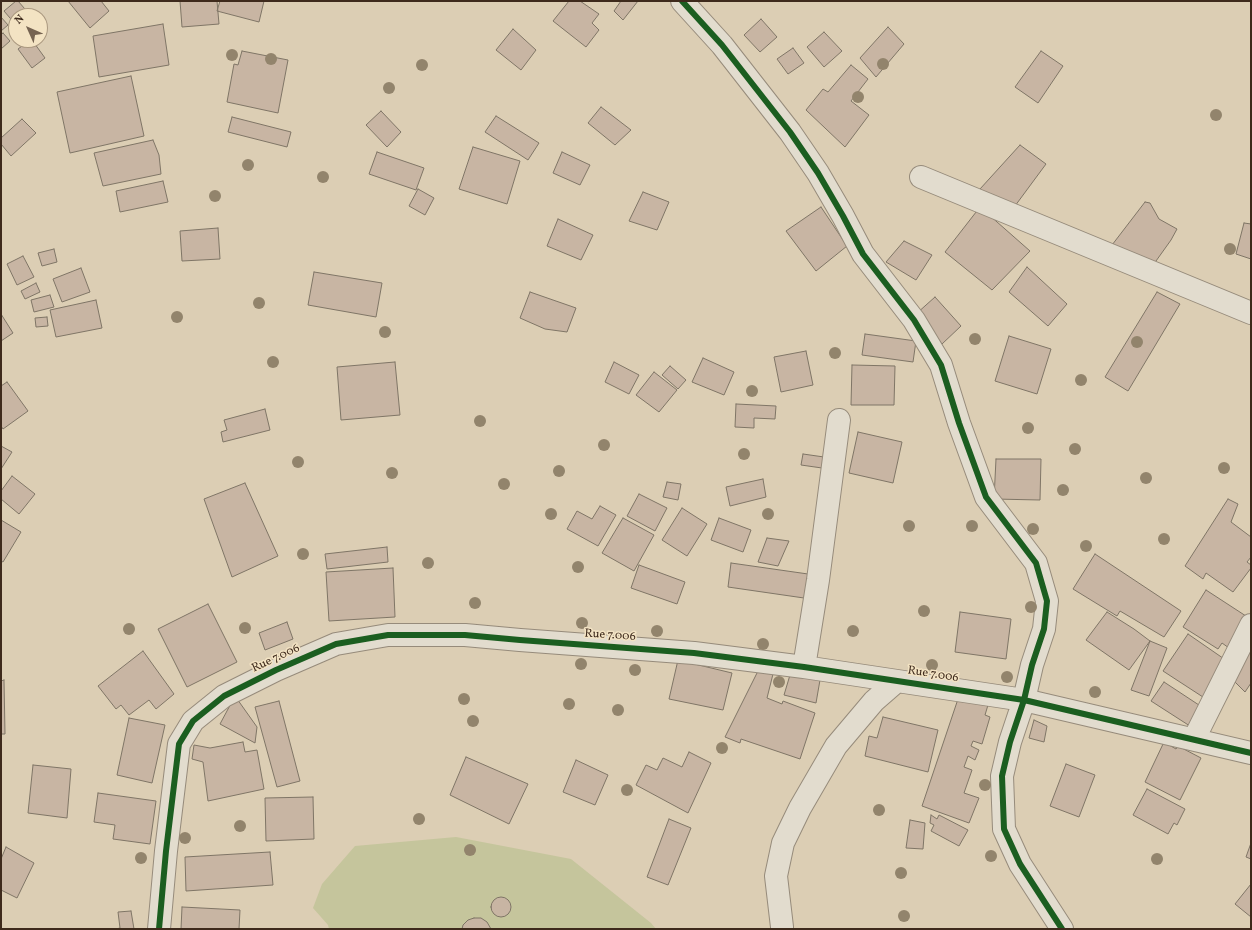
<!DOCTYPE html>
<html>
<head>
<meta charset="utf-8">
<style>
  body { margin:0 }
  #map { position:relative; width:1252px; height:930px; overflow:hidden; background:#dcceb4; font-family:Vollkorn,serif }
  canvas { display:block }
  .frame { position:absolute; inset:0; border:2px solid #3e2a1c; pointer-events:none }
  .north { position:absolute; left:8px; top:8px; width:40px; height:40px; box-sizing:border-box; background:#f3e3c3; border:1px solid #ab9980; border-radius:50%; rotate:315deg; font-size:11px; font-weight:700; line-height:16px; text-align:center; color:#3e2a1c }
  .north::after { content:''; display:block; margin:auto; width:14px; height:18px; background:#756351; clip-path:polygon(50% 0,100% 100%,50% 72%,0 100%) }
</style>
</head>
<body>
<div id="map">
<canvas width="1252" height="930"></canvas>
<div class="frame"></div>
<div class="north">N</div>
</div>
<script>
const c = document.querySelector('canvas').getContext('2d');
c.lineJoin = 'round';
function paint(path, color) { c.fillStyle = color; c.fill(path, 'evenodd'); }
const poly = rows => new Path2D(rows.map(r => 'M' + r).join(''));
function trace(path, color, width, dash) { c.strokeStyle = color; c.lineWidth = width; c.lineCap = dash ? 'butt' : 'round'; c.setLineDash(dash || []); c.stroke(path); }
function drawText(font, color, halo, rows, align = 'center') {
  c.font = font + ' Vollkorn,serif'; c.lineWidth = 3; c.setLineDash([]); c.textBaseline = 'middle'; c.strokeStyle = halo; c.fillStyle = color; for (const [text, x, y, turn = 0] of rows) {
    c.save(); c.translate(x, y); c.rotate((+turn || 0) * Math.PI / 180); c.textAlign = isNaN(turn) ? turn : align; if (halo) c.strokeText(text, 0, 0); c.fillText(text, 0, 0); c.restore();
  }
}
const green = poly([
  [456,837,571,859,651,923,656,929,329,929,328,925,313,908,322,884,355,846]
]);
const building = poly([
  [16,1,18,1,31,16,16,16,16,25,4,11,16,1],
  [68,1,101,1,109,11,90,28,68,1],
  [180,1,217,1,219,24,182,27,180,1],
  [220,1,264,1,259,22,217,11,220,1],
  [569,1,580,1,599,14,592,23,599,30,586,47,553,21,569,1],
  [621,1,638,1,623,20,614,11,621,1],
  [1,17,8,25,1,31,1,17],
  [761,19,777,37,760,52,744,35,761,19],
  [163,24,169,65,99,77,93,36,163,24],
  [888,27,904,44,876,77,860,58,888,27],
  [513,29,536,50,521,70,496,50,513,29],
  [824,32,842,51,824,67,807,47,824,32],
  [3,33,10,41,1,49,1,35,3,33],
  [30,40,32,40,45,58,32,68,18,49,30,40],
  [793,48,804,63,788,74,777,59,793,48],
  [242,51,288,60,278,113,227,102,234,64,238,65,242,51],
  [1041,51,1063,66,1038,103,1015,87,1041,51],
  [851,65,868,79,851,101,869,115,845,147,806,110,823,89,828,92,851,65],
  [131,76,144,136,70,153,57,92,131,76],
  [601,107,631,130,615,145,588,123,601,107],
  [381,111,401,132,387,147,366,125,381,111],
  [496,116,539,143,528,160,485,132,496,116],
  [232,117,291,132,287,147,228,132,232,117],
  [22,119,36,133,11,156,1,144,1,138,22,119],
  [153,140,159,155,161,174,103,186,94,153,153,140],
  [1020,145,1046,164,1012,210,980,189,1020,145],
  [473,147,520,161,507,204,459,189,473,147],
  [377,152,424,168,416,190,369,174,377,152],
  [562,152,590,165,580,185,553,173,562,152],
  [163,181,168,202,120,212,116,191,163,181],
  [418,189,434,198,425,215,409,206,418,189],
  [643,192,669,202,657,230,629,221,643,192],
  [1145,202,1150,203,1159,219,1177,229,1171,240,1151,268,1112,245,1145,202],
  [821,207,847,246,816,271,786,231,821,207],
  [980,207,1030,251,992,290,945,252,980,207],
  [558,219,593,235,581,260,547,246,558,219],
  [1244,223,1251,224,1251,259,1236,254,1244,223],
  [218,228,220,259,182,261,180,231,218,228],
  [904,241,932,255,916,280,886,262,904,241],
  [54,249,57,262,42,266,38,253,54,249],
  [23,256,34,277,17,285,7,264,23,256],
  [1027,267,1067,304,1048,326,1009,292,1027,267],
  [81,268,90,292,62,302,53,279,81,268],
  [314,272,382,283,376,317,308,305,314,272],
  [36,283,40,292,25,299,21,291,36,283],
  [530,292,576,308,567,332,545,329,520,318,530,292],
  [1157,292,1180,304,1128,391,1105,377,1157,292],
  [50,295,54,307,34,312,31,300,50,295],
  [935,297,961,326,942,344,916,314,935,297],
  [96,300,102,328,56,337,50,310,96,300],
  [1,314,13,333,1,341,1,314],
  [47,317,48,326,36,327,35,318,47,317],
  [865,334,916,341,913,362,862,355,865,334],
  [1009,336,1051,349,1037,394,995,381,1009,336],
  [806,351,813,385,781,392,774,357,806,351],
  [703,358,734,372,724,395,692,382,703,358],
  [395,362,400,415,341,420,337,367,395,362],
  [614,362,639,375,629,394,605,382,614,362],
  [852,365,895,366,894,405,851,405,852,365],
  [670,366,686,380,678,389,662,375,670,366],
  [654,372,677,390,659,412,636,395,654,372],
  [7,382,28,411,3,429,1,426,1,386,7,382],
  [736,404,776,406,775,419,754,418,754,428,735,427,736,404],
  [265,409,270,430,223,442,221,432,227,430,224,420,265,409],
  [858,432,902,442,893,483,849,473,858,432],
  [1,446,12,452,1,469,1,446],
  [803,454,824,457,822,468,801,465,803,454],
  [996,459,1041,459,1040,500,994,499,996,459],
  [12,476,35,494,19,514,1,499,1,491,12,476],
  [763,479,766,497,730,506,726,487,763,479],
  [667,482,681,484,678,500,663,497,667,482],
  [245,483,278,556,232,577,204,499,245,483],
  [639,494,667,508,655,531,627,516,639,494],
  [1228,499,1238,504,1231,522,1251,537,1251,557,1247,562,1251,565,1251,568,1233,592,1206,573,1203,579,1185,566,1228,499],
  [600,506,616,515,598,546,567,529,577,511,592,519,600,506],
  [682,508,707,524,687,556,662,540,682,508],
  [623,518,654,535,634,571,602,553,623,518],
  [719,518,751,530,743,552,711,540,719,518],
  [1,520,21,532,3,562,1,561,1,520],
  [767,538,789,541,778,566,758,562,767,538],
  [387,547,388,562,327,569,325,554,387,547],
  [1095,554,1181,611,1164,637,1120,611,1117,616,1073,589,1095,554],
  [731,563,808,574,804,598,728,587,731,563],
  [639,565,685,582,677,604,631,588,639,565],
  [393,568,395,617,329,621,326,572,393,568],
  [1206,590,1249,618,1229,648,1222,643,1218,649,1183,627,1206,590],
  [208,604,237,662,187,687,158,629,208,604],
  [960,612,1011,619,1006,659,955,652,960,612],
  [1107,612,1134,629,1150,641,1129,670,1086,640,1107,612],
  [287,622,293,639,265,650,259,633,287,622],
  [1188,634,1230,663,1206,699,1163,671,1188,634],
  [1251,635,1251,683,1245,692,1230,677,1251,635],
  [1150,641,1167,648,1149,696,1131,690,1150,641],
  [143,651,174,694,156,709,149,700,129,715,121,705,116,709,98,686,143,651],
  [678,660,732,673,723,710,669,699,678,660],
  [758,671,773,674,767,698,782,704,783,701,815,713,800,759,741,739,740,743,725,737,758,671],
  [790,675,820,680,816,703,784,695,790,675],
  [4,680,5,734,1,734,1,681,4,680],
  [1164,682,1205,709,1193,728,1151,701,1164,682],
  [235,696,257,727,255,743,220,724,235,696],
  [958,699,988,705,985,715,990,717,982,744,973,741,971,746,979,750,975,760,968,756,964,767,972,770,964,793,979,798,969,823,922,806,958,699],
  [279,701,300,781,277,787,255,707,279,701],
  [883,717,938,730,928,772,865,756,869,736,877,738,883,717],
  [129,718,165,725,152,783,117,775,129,718],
  [1034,720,1047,726,1044,742,1029,738,1034,720],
  [243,742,245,752,257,750,264,789,208,801,203,762,192,759,194,745,210,748,243,742],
  [1164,742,1176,749,1178,746,1201,758,1180,800,1145,782,1164,742],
  [689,752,711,763,688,813,636,785,646,765,657,770,663,758,682,767,689,752],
  [466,757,528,784,509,824,450,795,466,757],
  [576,760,608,775,595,805,563,792,576,760],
  [1066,764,1095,775,1079,817,1050,806,1066,764],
  [33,765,71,769,67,818,28,813,33,765],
  [1147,789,1185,809,1177,825,1174,823,1168,834,1133,815,1147,789],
  [98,793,156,801,150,844,113,839,115,825,94,822,98,793],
  [313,797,314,839,266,841,265,798,313,797],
  [931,815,937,819,939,815,968,830,959,846,931,831,934,825,930,823,931,815],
  [669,819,691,828,668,885,647,877,669,819],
  [910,820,925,823,923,849,906,848,910,820],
  [1251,843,1251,859,1246,857,1251,843],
  [6,847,34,863,17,898,1,890,1,859,6,847],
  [270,852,273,885,186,891,185,857,270,852],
  [1251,884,1251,917,1235,904,1251,884],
  '491 907a10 10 0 1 1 20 0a10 10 0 1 1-20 0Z',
  [182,907,240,910,239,929,181,929,182,907],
  [131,911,134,929,116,929,120,928,118,912,131,911],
  [474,918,481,918,487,922,491,929,462,929,463,925,468,920,474,918]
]);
const minor = poly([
  [682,1,722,45,790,132,818,173,843,216,863,254,914,320,941,365,959,423,986,497,1036,563,1047,601,1044,629,1032,665,1024,700,1010,742,1002,776,1004,829,1020,864,1062,929],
  [921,177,1251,313],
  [804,667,818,580,839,420],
  [1194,739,1251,625],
  [782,927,776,876,783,843,800,808,836,746,874,701,897,681],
  [159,929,166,851,179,744,193,721,224,696,276,670,336,644,388,635,465,635,520,640,694,653,804,667,1024,700,1251,753]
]);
const cycleway = poly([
  [682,1,722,45,790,132,818,173,843,216,863,254,914,320,941,365,959,423,986,497,1036,563,1047,601,1044,629,1032,665,1024,700,1010,742,1002,776,1004,829,1020,864,1062,929],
  [159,929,166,851,179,744,193,721,224,696,276,670,336,644,388,635,465,635,520,640,694,653,804,667,1024,700,1251,753]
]);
const trees = [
  [232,55],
  [271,59],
  [883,64],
  [422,65],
  [389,88],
  [858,97],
  [1216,115],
  [248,165],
  [323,177],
  [215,196],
  [1230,249],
  [259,303],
  [177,317],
  [385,332],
  [975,339],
  [1137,342],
  [835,353],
  [273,362],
  [1081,380],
  [752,391],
  [480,421],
  [1028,428],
  [604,445],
  [1075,449],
  [744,454],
  [298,462],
  [1224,468],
  [559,471],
  [392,473],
  [1146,478],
  [504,484],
  [1063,490],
  [551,514],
  [768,514],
  [909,526],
  [972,526],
  [1033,529],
  [1164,539],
  [1086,546],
  [303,554],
  [428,563],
  [578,567],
  [475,603],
  [1031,607],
  [924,611],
  [582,623],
  [245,628],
  [129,629],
  [657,631],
  [853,631],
  [763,644],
  [581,664],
  [932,665],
  [635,670],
  [1007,677],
  [779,682],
  [1095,692],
  [464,699],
  [569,704],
  [618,710],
  [473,721],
  [722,748],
  [985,785],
  [627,790],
  [879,810],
  [419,819],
  [240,826],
  [185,838],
  [470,850],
  [991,856],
  [141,858],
  [1157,859],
  [901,873],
  [904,916]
];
const streetNames = [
  ["Rue 7.006",610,636,4],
  ["Rue 7.006",276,659,-25],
  ["Rue 7.006",933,675,9]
];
paint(green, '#c5c59c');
paint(building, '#c8b5a3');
trace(building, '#7f7566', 1);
trace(minor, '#968b7b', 24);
trace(minor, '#e2dcce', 22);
trace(cycleway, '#1b5e20', 6);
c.fillStyle = '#92846c';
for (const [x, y] of trees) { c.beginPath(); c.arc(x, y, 6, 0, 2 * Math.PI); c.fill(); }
drawText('12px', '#3e2a1c', '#f3e3c3', streetNames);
</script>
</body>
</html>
